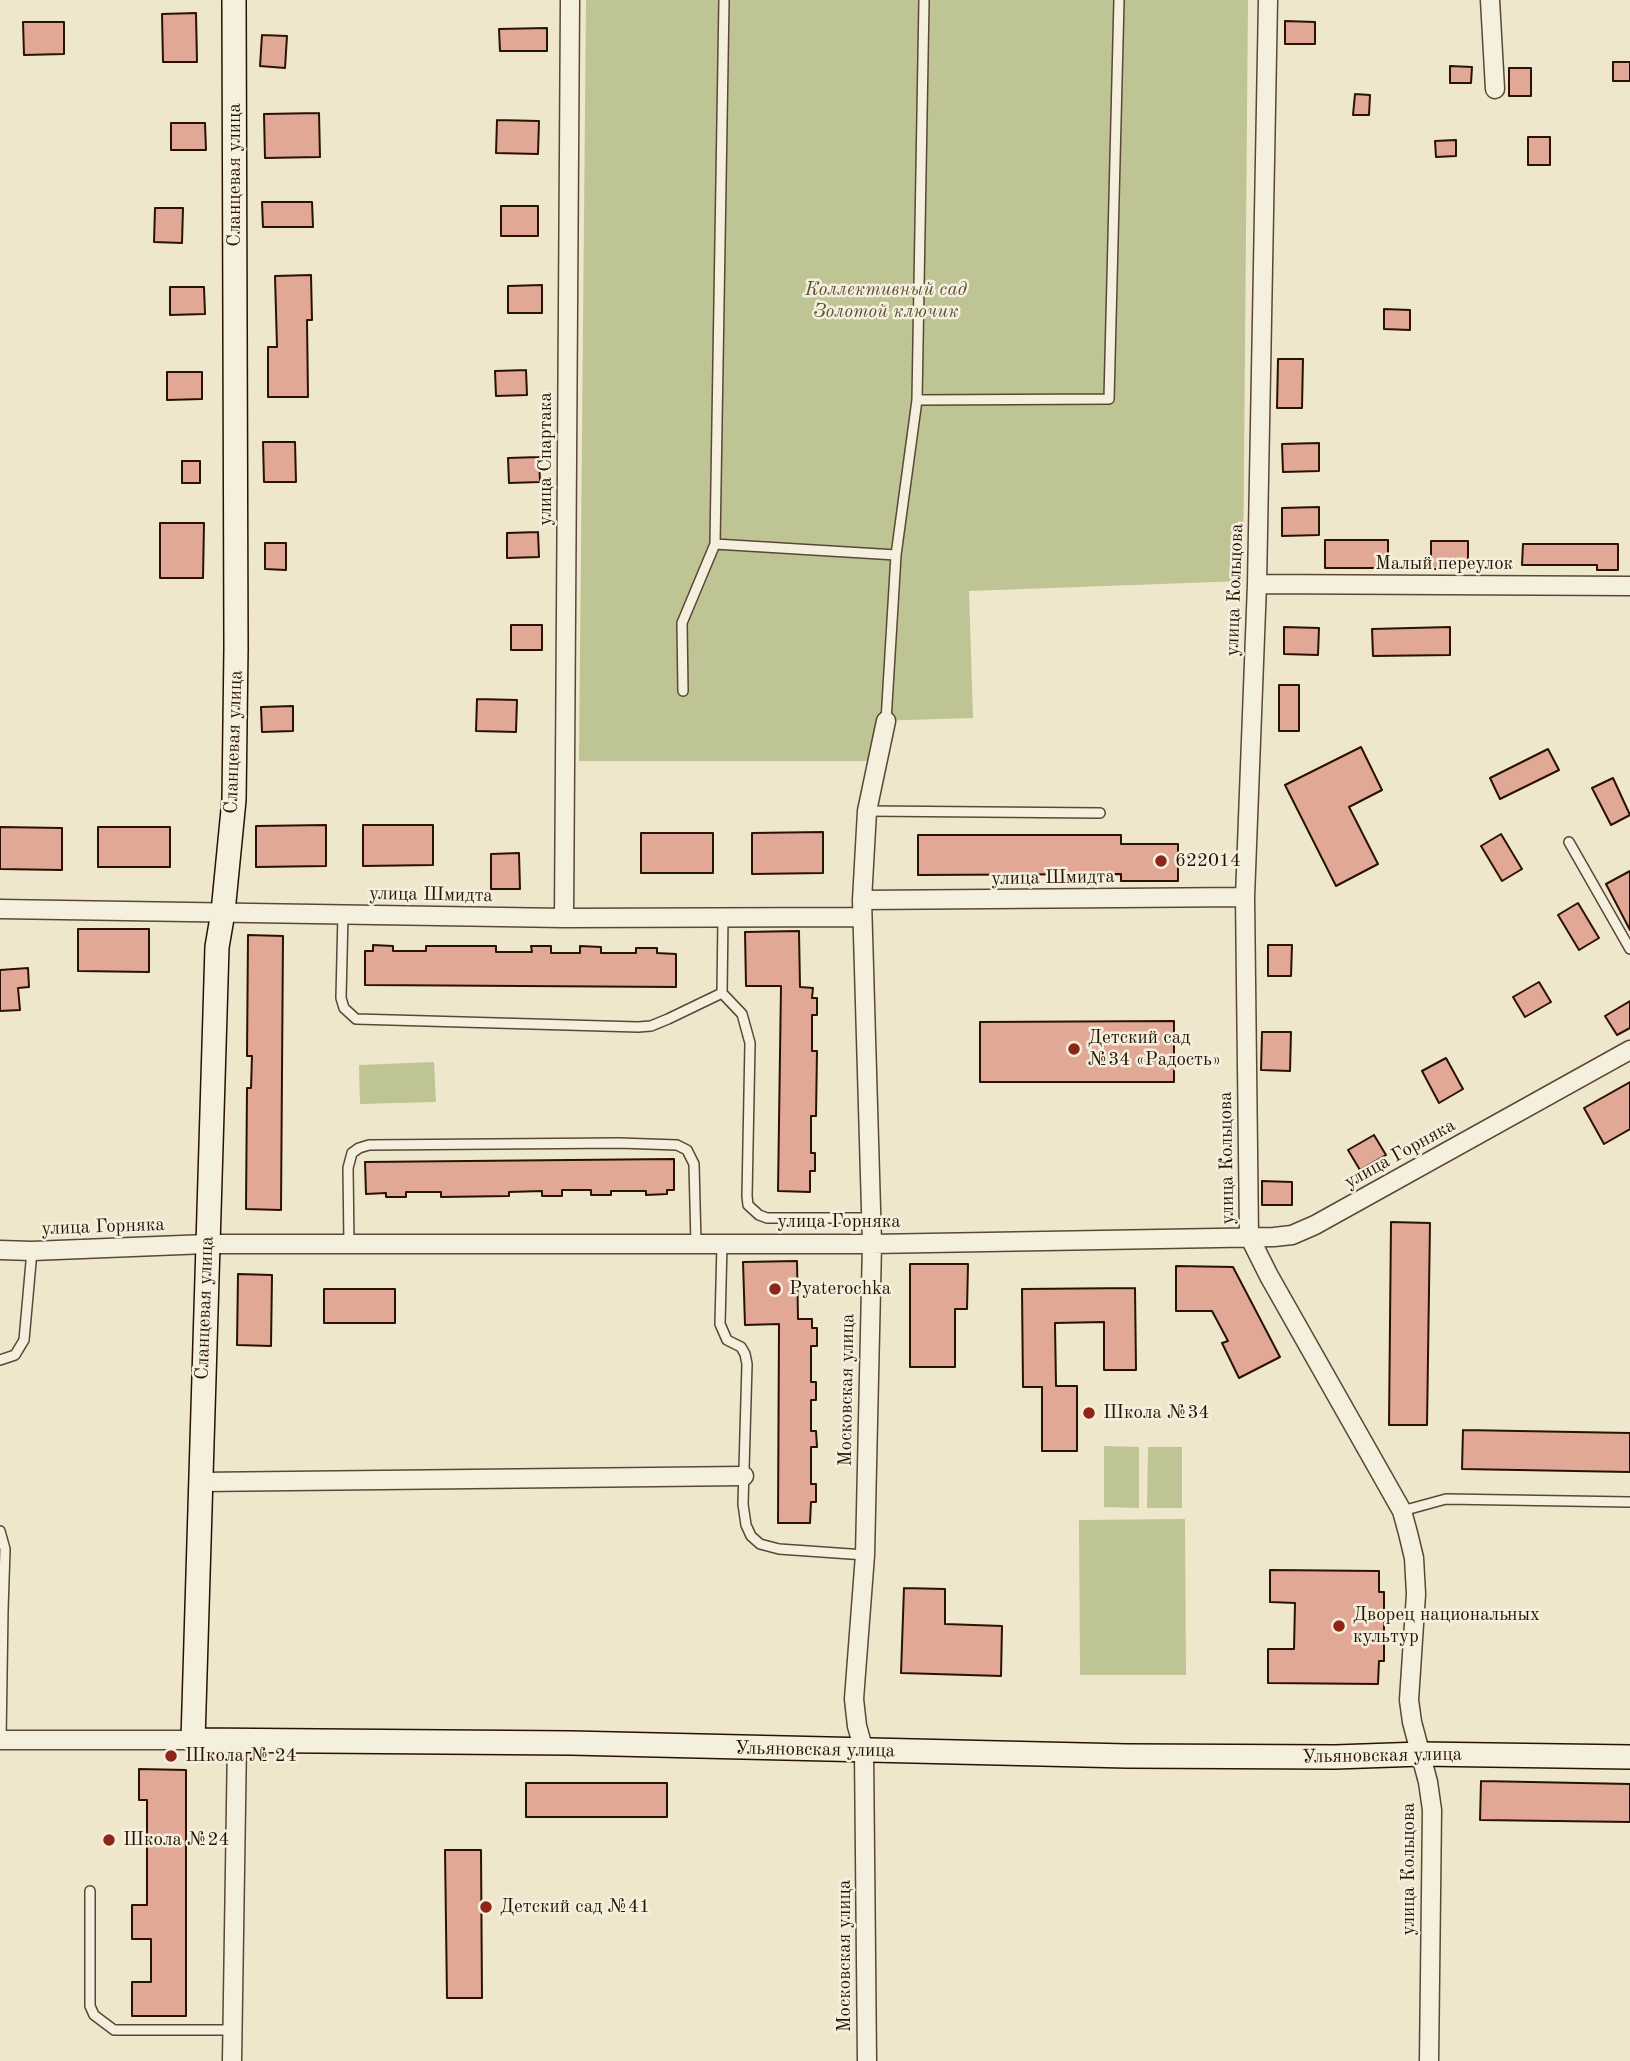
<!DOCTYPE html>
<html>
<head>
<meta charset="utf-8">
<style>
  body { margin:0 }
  canvas { display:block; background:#efe7cc }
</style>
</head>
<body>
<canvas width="1630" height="2061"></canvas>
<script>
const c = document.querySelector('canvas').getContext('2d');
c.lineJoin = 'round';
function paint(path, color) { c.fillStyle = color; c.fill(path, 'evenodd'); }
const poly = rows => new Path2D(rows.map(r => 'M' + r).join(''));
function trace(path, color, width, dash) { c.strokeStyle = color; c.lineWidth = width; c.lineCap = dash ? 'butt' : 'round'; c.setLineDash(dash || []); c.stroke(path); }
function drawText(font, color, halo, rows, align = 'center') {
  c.font = font + ' "Old Standard TT",serif'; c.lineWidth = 5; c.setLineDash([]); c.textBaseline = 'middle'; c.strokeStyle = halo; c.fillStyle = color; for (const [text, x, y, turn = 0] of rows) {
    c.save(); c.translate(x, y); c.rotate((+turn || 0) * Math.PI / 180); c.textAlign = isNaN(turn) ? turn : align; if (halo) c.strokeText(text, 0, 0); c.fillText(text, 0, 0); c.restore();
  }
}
const green = poly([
  [586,0,1248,0,1243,581,969,591,973,718,875,721,875,761,579,761],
  [434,1062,436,1102,360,1104,359,1065],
  [1104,1446,1139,1447,1139,1508,1104,1507],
  [1148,1447,1182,1447,1182,1508,1147,1508],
  [1185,1519,1186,1675,1080,1675,1079,1520]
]);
const building = poly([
  [196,13,197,62,163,62,162,14,196,13],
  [1285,21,1315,22,1315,44,1285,44,1285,21],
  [23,22,64,22,64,54,24,55,23,22],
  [547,28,547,51,500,51,499,29,547,28],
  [262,35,287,36,285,68,260,66,262,35],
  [1613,62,1630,62,1630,81,1613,81,1613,62],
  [1450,66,1472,67,1471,83,1450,83,1450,66],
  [1509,68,1531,68,1531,96,1509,96,1509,68],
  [1355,94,1370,95,1369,115,1353,115,1355,94],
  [319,113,320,157,265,158,264,114,319,113],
  [497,120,539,121,538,154,496,153,497,120],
  [171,123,205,123,206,150,171,150,171,123],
  [1528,137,1550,137,1550,165,1528,165,1528,137],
  [1456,140,1456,156,1436,157,1435,141,1456,140],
  [262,202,312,202,313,227,263,227,262,202],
  [501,206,538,206,538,236,501,236,501,206],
  [155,208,183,208,182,243,154,242,155,208],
  [311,275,312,320,307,320,308,397,268,397,268,347,277,347,275,276,311,275],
  [542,285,542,313,508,313,508,286,542,285],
  [170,287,204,287,205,314,170,315,170,287],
  [1384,309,1410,310,1410,330,1384,329,1384,309],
  [1278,359,1303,359,1302,408,1277,408,1278,359],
  [526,370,527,395,496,396,495,371,526,370],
  [167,372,202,372,202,399,167,400,167,372],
  [263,442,295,442,296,482,264,482,263,442],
  [1319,443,1319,471,1283,472,1282,444,1319,443],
  [539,457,540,482,509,483,508,458,539,457],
  [182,461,200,461,200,483,182,483,182,461],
  [1319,507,1319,535,1282,536,1282,508,1319,507],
  [160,523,204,523,203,578,160,578,160,523],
  [538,532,539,557,507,558,507,533,538,532],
  [1325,540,1388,540,1388,568,1325,568,1325,540],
  [1431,541,1468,541,1468,569,1431,569,1431,541],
  [265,543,286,543,286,570,265,569,265,543],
  [1523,544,1618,544,1618,570,1597,570,1597,565,1522,565,1523,544],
  [511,625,542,625,542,650,511,650,511,625],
  [1284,627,1319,628,1318,655,1284,654,1284,627],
  [1450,627,1450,655,1373,656,1372,629,1450,627],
  [1279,685,1299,685,1299,731,1279,731,1279,685],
  [477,699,517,700,516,732,476,731,477,699],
  [293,706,293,731,262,732,261,707,293,706],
  [1361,747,1382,790,1349,807,1378,864,1336,886,1285,785,1361,747],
  [1548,749,1559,770,1500,799,1490,778,1548,749],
  [1613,778,1630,815,1611,825,1592,788,1613,778],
  [326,825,326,866,256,867,256,826,326,825],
  [363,825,433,825,433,865,363,866,363,825],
  [0,827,62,828,62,870,0,869,0,827],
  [98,827,170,827,170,867,98,867,98,827],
  [823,832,823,873,752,874,752,833,823,832],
  [641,833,713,833,713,873,641,873,641,833],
  [1501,834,1522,869,1502,881,1481,846,1501,834],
  [918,835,1121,835,1121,844,1178,844,1178,881,1121,881,1121,874,918,875,918,835],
  [519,853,520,889,491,889,491,854,519,853],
  [1630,871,1630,930,1606,884,1630,871],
  [1578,903,1599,938,1579,950,1558,915,1578,903],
  [78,929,149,929,149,972,78,971,78,929],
  [799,931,800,987,813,988,812,998,817,998,817,1015,812,1015,812,1051,817,1051,816,1116,811,1116,811,1153,815,1153,815,1171,810,1171,810,1192,778,1191,781,986,746,986,745,932,799,931],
  [248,935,283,936,281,1210,246,1209,247,1088,251,1088,252,1056,247,1056,248,935],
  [373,945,393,946,393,951,426,951,426,946,496,946,496,952,532,952,531,946,551,946,551,953,580,953,580,946,601,947,601,953,636,953,636,948,657,948,657,953,676,954,676,987,365,985,365,951,373,951,373,945],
  [1268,945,1292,945,1291,976,1268,976,1268,945],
  [28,968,29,987,18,988,20,1010,0,1011,0,970,28,968],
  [1539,982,1551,1002,1525,1017,1513,997,1539,982],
  [1630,1001,1630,1028,1617,1035,1605,1016,1630,1001],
  [1174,1021,1174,1082,980,1082,980,1022,1174,1021],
  [1262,1032,1291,1032,1290,1071,1261,1070,1262,1032],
  [1446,1058,1463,1089,1439,1103,1422,1071,1446,1058],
  [1630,1082,1630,1129,1604,1144,1584,1108,1630,1082],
  [1374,1135,1386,1155,1360,1170,1348,1150,1374,1135],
  [674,1159,674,1190,667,1190,667,1194,646,1195,646,1191,611,1191,611,1195,591,1195,591,1190,562,1190,562,1196,542,1196,542,1191,509,1192,509,1196,441,1197,441,1192,406,1192,406,1197,386,1197,386,1193,366,1194,365,1162,674,1159],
  [1262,1181,1292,1182,1292,1205,1262,1205,1262,1181],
  [1391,1222,1430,1223,1427,1425,1389,1425,1391,1222],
  [797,1261,798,1319,812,1319,812,1328,817,1328,817,1346,811,1346,811,1382,816,1382,816,1400,811,1400,811,1431,816,1431,817,1447,811,1447,811,1484,816,1484,816,1502,811,1502,810,1523,778,1523,779,1324,745,1325,743,1262,797,1261],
  [910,1264,968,1264,967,1309,955,1309,955,1367,910,1367,910,1264],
  [1176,1266,1233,1267,1280,1357,1239,1378,1222,1343,1228,1341,1212,1311,1176,1311,1176,1266],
  [238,1274,272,1275,271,1346,237,1345,238,1274],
  [1135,1288,1136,1370,1104,1370,1104,1322,1055,1323,1056,1386,1077,1386,1077,1451,1042,1451,1042,1387,1023,1387,1022,1289,1135,1288],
  [324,1289,395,1289,395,1323,324,1323,324,1289],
  [1463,1430,1630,1433,1630,1472,1462,1469,1463,1430],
  [1270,1570,1379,1571,1379,1592,1384,1592,1384,1661,1379,1661,1378,1684,1268,1683,1268,1649,1294,1649,1295,1603,1270,1602,1270,1570],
  [904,1588,945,1589,945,1624,1002,1626,1001,1676,901,1673,904,1588],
  [139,1769,186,1770,186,2016,132,2016,132,1982,151,1982,151,1939,132,1939,132,1905,147,1905,147,1800,139,1800,139,1769],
  [1481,1781,1630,1784,1630,1822,1480,1820,1481,1781],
  [526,1783,667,1783,667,1817,526,1817,526,1783],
  [445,1850,481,1850,482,1998,447,1998,445,1850]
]);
const lane = poly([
  [917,400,1109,399,1119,0],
  [715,544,896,555],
  [683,691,682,623,715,544,724,0],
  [886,721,896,555,917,400,924,0],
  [867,811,1100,813],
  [1569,842,1630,949],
  [343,914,341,998,344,1008,356,1019,638,1027,651,1026,668,1019,722,993],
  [723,917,722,993,742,1014,750,1043,747,1196,748,1205,759,1215,767,1218,871,1218],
  [349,1244,348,1168,352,1153,359,1148,369,1145,619,1143,677,1145,687,1150,694,1164,696,1244],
  [722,1244,720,1324,727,1340,741,1347,745,1354,747,1364,743,1504,746,1525,751,1536,760,1544,779,1549,865,1555],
  [0,1360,15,1355,24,1340,32,1251],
  [1402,1511,1446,1499,1630,1502],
  [0,1531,5,1549,3,1610],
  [0,1610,3,1610,1,1740],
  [90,1891,90,2006,94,2015,114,2030,233,2030]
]);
const street = poly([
  [1268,0,1257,584,1245,897,1249,1236,1269,1276,1402,1511,1408,1533,1414,1558,1416,1594,1409,1700,1412,1722,1428,1782,1432,1810,1429,2061],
  [1490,0,1495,89],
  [1257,584,1630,586],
  [862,900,1245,897],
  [0,909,564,918,862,917],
  [564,918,570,0],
  [0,1250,32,1251,207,1244,872,1244,1274,1237,1292,1235,1315,1225,1630,1050],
  [200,1482,744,1476],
  [0,1740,193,1740],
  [232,2061,237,1741],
  [867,2061,864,1751,857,1726,854,1699,865,1555,872,1244,862,900,867,811,886,721]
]);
const secondary = poly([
  [234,0,236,648,234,800,223,912,217,947,193,1740,571,1743,1127,1756,1335,1757,1421,1754,1630,1757]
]);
const markers = [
  [1161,861,7,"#8f2418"],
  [1074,1049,7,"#8f2418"],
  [775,1289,7,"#8f2418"],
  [1089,1413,7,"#8f2418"],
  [1339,1626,7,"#8f2418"],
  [171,1756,7,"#8f2418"],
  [109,1840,7,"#8f2418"],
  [486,1907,7,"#8f2418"]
];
const streetNames = [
  ["Сланцевая улица",235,175,-90],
  ["улица Спартака",546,459,-90],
  ["Малый переулок",1444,564],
  ["улица Кольцова",1235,590,-88],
  ["Сланцевая улица",234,742,-88],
  ["улица Шмидта",1053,878,-1],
  ["улица Шмидта",431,895,1],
  ["улица Горняка",1400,1154,-29],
  ["улица Кольцова",1227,1158,-91],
  ["улица Горняка",839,1222],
  ["улица Горняка",103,1227,-2],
  ["Сланцевая улица",205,1308,-88],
  ["Московская улица",847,1390,-89],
  ["Ульяновская улица",815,1750,1],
  ["Ульяновская улица",1382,1756,-1],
  ["улица Кольцова",1409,1869,-90],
  ["Московская улица",845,1956,-90]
];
const parkNames = [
  ["Коллективный сад",886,290],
  ["Золотой ключик",886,312]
];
const poiNames = [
  ["622014",1175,861],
  ["Детский сад",1088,1038],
  ["№34 «Радость»",1088,1060],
  ["Pyaterochka",789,1289],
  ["Школа №34",1103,1413],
  ["Дворец национальных",1353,1615],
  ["культур",1353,1637],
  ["Школа № 24",185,1756],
  ["Школа №24",123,1840],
  ["Детский сад №41",500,1907]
];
paint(green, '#bfc494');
paint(building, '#e2a896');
trace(building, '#291203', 2);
trace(lane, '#5a4735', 12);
trace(street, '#5a4735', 21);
trace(secondary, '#291203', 26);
trace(lane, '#f5efde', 9);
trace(street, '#f5efde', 18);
trace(secondary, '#f5efde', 23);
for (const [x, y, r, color] of markers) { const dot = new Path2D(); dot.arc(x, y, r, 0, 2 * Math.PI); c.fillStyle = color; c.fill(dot); trace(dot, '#f5efde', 2.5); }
drawText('19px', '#291203', '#f5efde', streetNames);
drawText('italic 19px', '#5e5036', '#f5efde', parkNames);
drawText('19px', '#291203', '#f5efde', poiNames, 'left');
</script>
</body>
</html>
